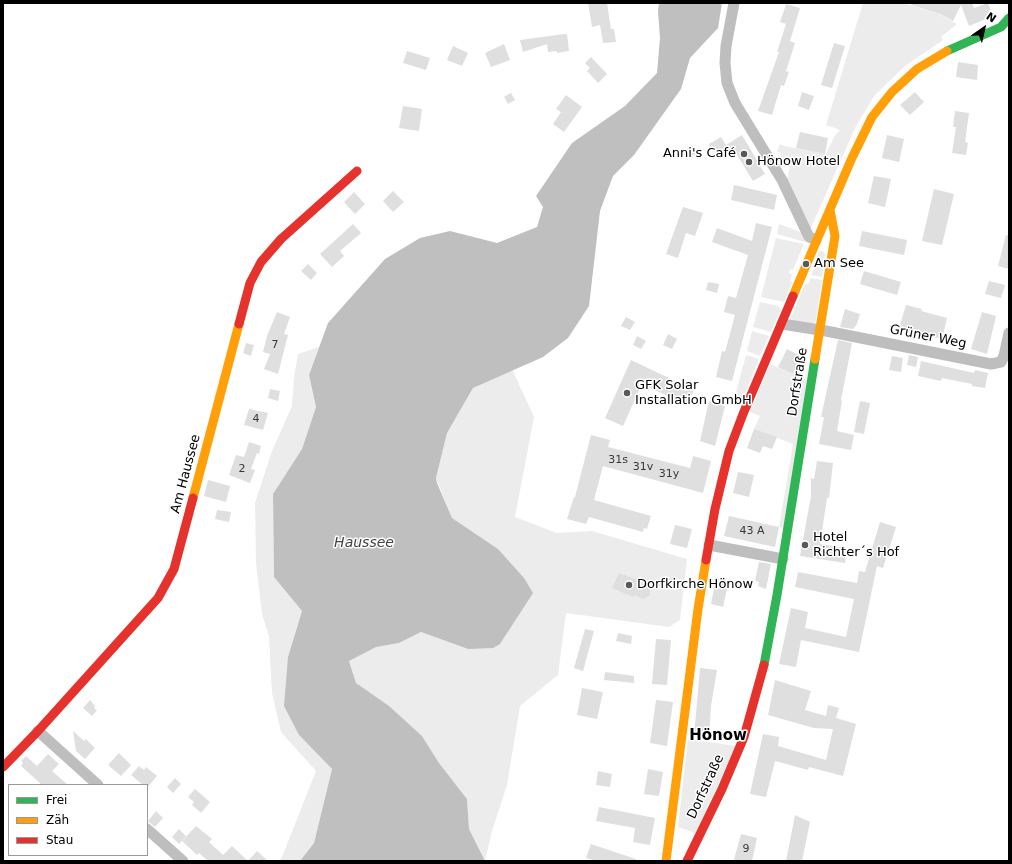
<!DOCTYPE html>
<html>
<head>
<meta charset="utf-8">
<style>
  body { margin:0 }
  #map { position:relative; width:1012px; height:864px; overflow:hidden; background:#fff; font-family:"DejaVu Sans",sans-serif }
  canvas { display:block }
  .frame { position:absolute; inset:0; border:4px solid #000; pointer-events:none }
  .legend { position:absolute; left:8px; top:784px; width:140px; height:72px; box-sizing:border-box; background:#fff; border:1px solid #999; margin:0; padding:5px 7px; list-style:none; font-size:12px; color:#000 }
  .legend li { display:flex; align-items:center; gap:8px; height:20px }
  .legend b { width:20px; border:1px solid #999 }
  .north { position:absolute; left:964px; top:8px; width:40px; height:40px; -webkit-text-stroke:3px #fff; paint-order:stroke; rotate:34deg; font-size:11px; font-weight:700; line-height:16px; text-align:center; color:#000 }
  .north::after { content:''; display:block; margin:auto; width:14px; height:18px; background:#000; clip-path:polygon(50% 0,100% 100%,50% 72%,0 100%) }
</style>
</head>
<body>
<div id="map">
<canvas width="1012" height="864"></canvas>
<div class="frame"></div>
<ul class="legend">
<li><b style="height:5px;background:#30b455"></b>Frei</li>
<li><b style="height:5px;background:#ff9f0a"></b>Zäh</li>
<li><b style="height:5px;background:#e5322d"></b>Stau</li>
</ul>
<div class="north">N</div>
</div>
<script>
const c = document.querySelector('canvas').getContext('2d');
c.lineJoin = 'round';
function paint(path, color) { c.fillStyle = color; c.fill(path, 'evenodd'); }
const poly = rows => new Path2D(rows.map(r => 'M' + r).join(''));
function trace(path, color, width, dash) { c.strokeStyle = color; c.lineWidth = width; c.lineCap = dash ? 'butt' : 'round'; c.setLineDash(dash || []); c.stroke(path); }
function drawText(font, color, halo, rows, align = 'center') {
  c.font = font + ' "DejaVu Sans",sans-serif'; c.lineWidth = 3; c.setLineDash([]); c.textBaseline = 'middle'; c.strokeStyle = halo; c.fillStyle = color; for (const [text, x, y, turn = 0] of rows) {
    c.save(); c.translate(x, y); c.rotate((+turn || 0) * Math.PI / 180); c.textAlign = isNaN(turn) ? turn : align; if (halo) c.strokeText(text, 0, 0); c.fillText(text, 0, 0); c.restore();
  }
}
const green = poly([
  [863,3,903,3,939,14,957,24,941,37,943,40,905,66,874,96,856,126,810,230,787,179,790,167,786,166,787,162,783,161,784,158,781,157,781,153,777,152,780,144,784,146,826,154,834,137,840,130,826,125],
  [779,224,801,232,806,240,805,242,777,234],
  [776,238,804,244,793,270,790,269,789,273,792,275,790,281,792,282,784,302,761,297],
  [819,251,823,251,825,254,822,277,811,275,815,267,813,266],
  [811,278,822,280,815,326,789,322,805,284,808,284],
  [760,302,778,306,781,309,771,332,753,327],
  [752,331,769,336,760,356,747,351],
  [319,347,309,375,316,407,302,449,273,494,274,577,302,611,288,657,299,735,332,769,314,843,300,861,279,861,282,857,316,771,281,732,272,693,269,636,262,614,256,563,255,503,272,451,292,406,294,377,298,354],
  [746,355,759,359,741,403,734,400],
  [770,364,807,380,784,528,779,527,793,444,754,429,760,416,750,412],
  [512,369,534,417,515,517,557,533,592,531,687,559,680,620,669,627,566,613,558,675,520,706,507,785,492,831,485,861,469,829,467,799,439,763,422,736,389,707,356,683,349,661,374,647,399,643,421,632,468,649,500,644,508,632,498,549,452,518,436,478,447,433,473,388],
  [688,739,736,746,695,833,678,827]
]);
const water = poly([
  [659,3,722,3,718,28,690,58,681,89,634,155,613,176,600,211,589,306,568,338,543,357,473,388,447,433,436,478,437,483,452,518,498,549,524,578,533,593,500,644,493,648,468,649,421,632,399,643,376,647,349,661,356,683,389,706,422,736,439,763,467,799,469,829,485,861,300,861,314,843,332,769,299,735,284,706,288,657,302,611,274,577,273,494,302,449,316,407,309,375,328,323,385,259,420,238,450,231,497,243,537,227,543,207,536,196,572,143,625,106,657,73,660,38,658,11]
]);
const building = poly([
  [588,3,607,3,611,29,614,29,616,42,603,43,600,25,592,27],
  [911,3,972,3,974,8,988,3,993,16,969,26,961,5,953,21,940,14,911,5],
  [786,4,800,8,790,41,795,43,786,71,789,72,784,86,781,85,772,115,758,111,779,52,777,52,786,24,780,22],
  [564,34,567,34,569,51,557,53,557,51,548,52,547,44,523,52,520,40],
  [834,43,845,46,832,88,821,85],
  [504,44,510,60,491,67,485,53],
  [453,46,468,53,462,66,447,60],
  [407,51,430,58,426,70,403,63],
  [591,57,607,74,598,83,587,71,590,68,585,63],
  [958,62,978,65,977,80,956,77],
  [802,92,814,96,809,110,798,106],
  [915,92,924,102,910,115,900,105],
  [511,93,515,100,508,104,504,97],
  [566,95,582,107,564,132,553,124,561,112,556,109],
  [403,106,422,109,419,131,399,128],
  [955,111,969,113,965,142,968,143,966,155,952,153,956,127,953,127],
  [800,132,828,138,825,154,796,148],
  [742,135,765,174,753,181,734,150,719,159,709,144,721,137,726,145],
  [887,135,904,139,899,162,882,158],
  [689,147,696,152,691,159,684,154],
  [874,176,891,179,885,207,868,203],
  [734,185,777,195,774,210,731,200],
  [934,189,954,194,942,245,922,241],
  [393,191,404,202,393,212,383,201],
  [354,192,365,204,355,214,344,202],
  [683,207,703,213,695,236,686,233,678,258,666,254],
  [756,223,772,227,732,381,716,377,722,351,725,352,735,315,724,312,728,296,736,298,748,255,712,242,717,228,752,241],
  [353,224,361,233,340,251,344,256,332,267,320,254],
  [862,231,907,240,904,255,859,246],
  [1006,235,1009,235,1009,269,998,266],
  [308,264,317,273,311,280,301,271],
  [864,271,901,282,897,295,860,284],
  [989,281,1005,285,1001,298,985,294],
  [708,282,719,284,717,293,706,290],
  [906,305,922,309,921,311,947,318,942,339,899,328],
  [845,309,860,314,857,324,853,329,840,327],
  [277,312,290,317,284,334,288,335,278,374,264,369,270,354,263,352,267,336],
  [982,312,996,316,987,354,971,349],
  [626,317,635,322,630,330,621,326],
  [668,334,677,339,672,349,663,345],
  [637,336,646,341,641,349,633,345],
  [838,340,852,343,841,400,842,401,837,431,854,435,851,450,819,444,824,417,821,417],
  [246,343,254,345,251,356,243,353],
  [787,349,801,356,793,374,778,367],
  [909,355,918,357,916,367,907,365],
  [892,356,903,358,901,372,889,370],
  [631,360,694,390,687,405,642,384,623,426,605,418],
  [921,361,974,373,975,370,988,373,985,388,972,386,972,384,942,378,941,381,918,376],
  [270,389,280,391,278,401,268,398],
  [709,401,725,406,715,446,700,441],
  [860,401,870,403,864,434,854,432],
  [249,409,268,413,263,430,244,425],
  [754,429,777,437,772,449,763,446,760,453,747,448],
  [591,435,610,440,608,447,690,468,693,456,711,461,703,493,603,466,594,500,651,516,647,529,644,528,643,532,589,517,586,524,567,519,574,497,575,497],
  [249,442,261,446,259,454,257,453,251,469,255,470,250,483,229,475,236,455,244,457],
  [817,461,833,463,829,498,827,498,820,544,847,548,845,563,800,556,811,496,811,478,814,479],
  [738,472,754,475,749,497,733,493],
  [208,480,230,486,226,502,204,496],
  [217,510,231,512,229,522,215,519],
  [729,516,779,527,775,547,724,536],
  [880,522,896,527,883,568,877,566,859,652,801,640,796,667,779,664,791,608,808,612,805,628,846,637,854,599,795,587,798,572,857,583,859,571,865,572],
  [675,525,692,529,687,548,670,544],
  [759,562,771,564,766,589,758,586,759,582,755,581],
  [619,573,640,581,639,583,648,586,650,590,650,595,644,599,634,595,633,597,612,588],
  [716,578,729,580,723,607,711,604],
  [585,629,594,631,583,671,574,668],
  [618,633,632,636,631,644,616,641],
  [656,639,671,640,667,685,652,684],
  [700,668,717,670,711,706,709,738,694,736],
  [605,672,634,676,634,683,604,680],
  [775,680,811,691,805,710,826,716,828,705,839,708,836,718,856,724,843,776,809,767,808,770,775,761,766,797,750,794,763,734,779,737,778,746,826,760,833,729,814,728,768,715],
  [582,688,603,692,597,719,577,715],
  [90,700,95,706,94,708,97,710,92,716,83,708],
  [656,700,673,702,667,746,650,743],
  [73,731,84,741,86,739,95,748,85,759,76,751],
  [119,753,131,765,121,776,108,765],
  [48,754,59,764,52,771,68,785,42,785,21,766,23,763,21,761,26,756,37,766],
  [139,766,144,770,146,767,157,776,147,788,147,785,143,785,131,775],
  [648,769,663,772,659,796,644,794],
  [598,771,612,774,610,787,596,785],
  [175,778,181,784,173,793,167,787],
  [195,789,210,802,201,813,192,805,194,802,188,797],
  [599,807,655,818,650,845,633,842,635,828,596,821],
  [156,811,163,818,155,827,148,821],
  [795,815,810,822,802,861,786,861],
  [196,826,212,839,209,842,223,855,232,846,248,861,257,851,268,861,208,861,199,853,197,855,182,841],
  [179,829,186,836,179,844,172,837],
  [741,834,757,838,752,861,734,860],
  [591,844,636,859,636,861,596,861,586,858]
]);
const street = poly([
  [734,3,726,46,725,63,727,83,735,103,782,180,809,237,816,240],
  [782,324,826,331,991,364,1001,362,1004,356,1009,333],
  [709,545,783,559],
  [38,731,98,785],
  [147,829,183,861]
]);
const fast = poly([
  [947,51,1001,27,1009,18],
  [764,665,777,595,815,359]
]);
const slow = poly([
  [793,296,851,160,872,117,892,92,917,69,947,51],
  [815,359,835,236,830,210],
  [193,498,239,324],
  [666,861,698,609,706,560]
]);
const jam = poly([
  [239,324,250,283,261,262,281,239,357,171],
  [706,560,715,509,729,451,743,414,793,296],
  [3,767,38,731,158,598,174,569,193,498],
  [687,861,722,789,744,737,764,665]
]);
const markers = [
  [744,154,4,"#595959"],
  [749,162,4,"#595959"],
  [806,264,4,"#595959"],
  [627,393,4,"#595959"],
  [805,545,4,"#595959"],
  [629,585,4,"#595959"]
];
const numberNames = [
  ["7",275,345],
  ["4",256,419],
  ["31s",618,460],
  ["31v",643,467],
  ["2",242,469],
  ["31y",669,474],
  ["43 A",752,531],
  ["9",746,849]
];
const poiNames = [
  ["Anni's Café",736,154,"right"],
  ["Hönow Hotel",757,162],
  ["Am See",814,264],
  ["GFK Solar",635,386],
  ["Installation GmbH",635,401],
  ["Hotel",813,538],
  ["Richter´s Hof",813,553],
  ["Dorfkirche Hönow",637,585]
];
const streetNames = [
  ["Grüner Weg",928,337,11],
  ["Dorfstraße",798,382,-81],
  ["Am Haussee",186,474,-75],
  ["Dorfstraße",706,787,-65]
];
const waterNames = [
  ["Haussee",364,543]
];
const quarterNames = [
  ["Hönow",718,736]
];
paint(green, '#ececec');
paint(water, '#bfbfbf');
paint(building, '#dfdfdf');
trace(street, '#bebebe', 11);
trace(fast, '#30b455', 9);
trace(slow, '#ff9f0a', 9);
trace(jam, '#e5322d', 9);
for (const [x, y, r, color] of markers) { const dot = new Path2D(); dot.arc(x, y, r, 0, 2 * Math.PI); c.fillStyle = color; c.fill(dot); trace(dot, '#fff', 1.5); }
drawText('11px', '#383838', null, numberNames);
drawText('13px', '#000', '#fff', poiNames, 'left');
drawText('13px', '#000', '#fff', streetNames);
drawText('italic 14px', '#444', '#fff', waterNames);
drawText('bold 15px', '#000', '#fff', quarterNames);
</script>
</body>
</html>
